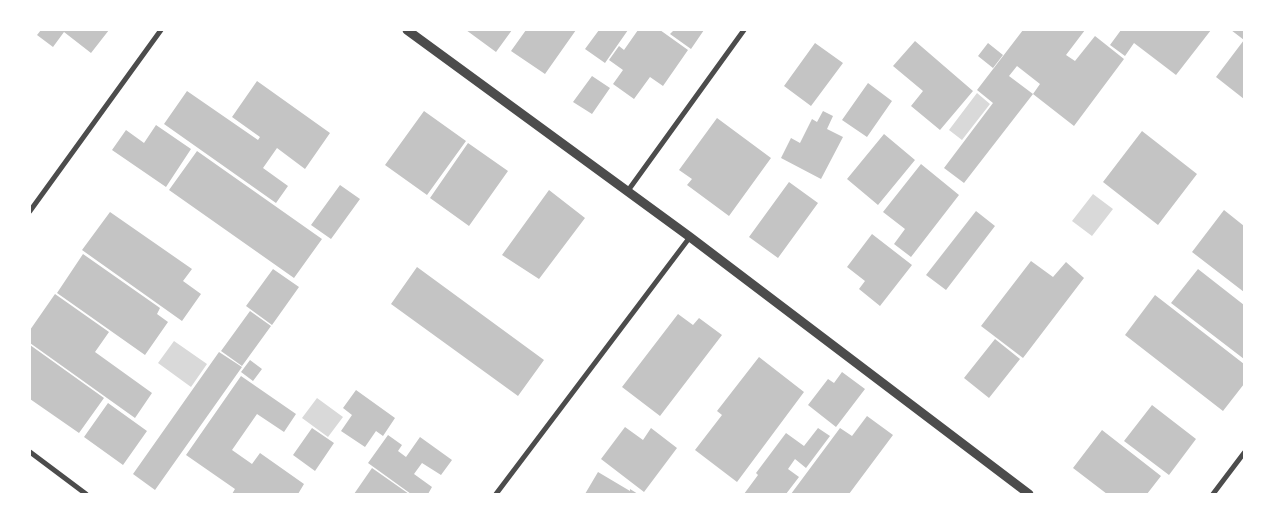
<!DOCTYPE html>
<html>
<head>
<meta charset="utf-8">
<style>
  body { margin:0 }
  #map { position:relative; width:1274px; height:524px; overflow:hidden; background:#fff; font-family:"Sofia Sans Condensed",sans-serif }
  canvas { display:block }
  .frame { position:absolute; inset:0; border:31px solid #fff; pointer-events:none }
</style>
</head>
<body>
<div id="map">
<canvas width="1274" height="524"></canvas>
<div class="frame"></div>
</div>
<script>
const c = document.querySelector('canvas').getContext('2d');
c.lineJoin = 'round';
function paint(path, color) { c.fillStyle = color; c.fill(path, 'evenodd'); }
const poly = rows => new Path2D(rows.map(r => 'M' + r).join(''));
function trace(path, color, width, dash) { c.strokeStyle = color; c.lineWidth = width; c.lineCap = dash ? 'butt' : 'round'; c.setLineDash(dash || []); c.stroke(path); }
const water = poly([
  [977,93,990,104,962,140,949,130],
  [1093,194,1113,209,1092,236,1072,221],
  [174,341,207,364,191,387,158,363],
  [317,398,343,417,328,437,302,418]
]);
const building = poly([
  [41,30,109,30,91,53,64,32,53,47,37,35],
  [466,30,512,30,496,52],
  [526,30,576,30,545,74,511,51],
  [599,30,628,30,605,63,585,49],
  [638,30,660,30,688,50,663,86,650,77,634,99,613,84,623,70,609,60,619,46,624,50],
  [674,30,704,30,691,49,670,34],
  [1023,30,1085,30,1066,55,1075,61,1095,36,1124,59,1074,126,1033,94,964,183,944,168,993,103,977,90],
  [1017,66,1040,84,1033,94,1009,76],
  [1121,30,1211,30,1176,75,1134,43,1125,56,1110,45],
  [1231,30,1244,30,1244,40],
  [1244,40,1244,99,1216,77],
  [915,41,973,91,940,130,911,106,923,91,893,66],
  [815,43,843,63,811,106,784,86],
  [988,43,1003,55,993,68,978,56],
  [592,76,610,88,592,114,573,102],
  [257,81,330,133,305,169,277,148,263,168,288,186,276,203,164,124,187,91,258,140,260,137,232,117],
  [868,83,892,101,867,137,842,120],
  [424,111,466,141,427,195,385,165],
  [823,111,833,116,827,129,843,137,821,179,781,158,791,138,800,143,812,119,817,122],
  [717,118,771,158,729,216,687,185,692,179,679,170],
  [156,125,191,149,166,187,112,150,126,130,144,143],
  [1142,131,1197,174,1158,225,1103,182],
  [884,134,915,160,878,205,847,179],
  [468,143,508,171,469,226,430,198],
  [197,151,322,239,294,278,169,190],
  [921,164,959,195,911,257,894,244,905,229,883,212],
  [789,182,818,203,778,258,749,237],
  [340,185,360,199,331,239,311,225],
  [549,190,585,218,539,279,502,255],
  [1224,210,1244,226,1244,292,1192,252],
  [976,211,995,226,946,290,926,275],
  [110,212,192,269,183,281,201,294,182,321,82,250],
  [872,234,912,265,880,306,859,289,865,281,847,267],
  [83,254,160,308,157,314,168,322,145,355,57,293],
  [1031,261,1053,277,1066,262,1084,278,1023,358,981,326],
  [417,267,544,360,518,396,391,304],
  [273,269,299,287,272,325,246,306],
  [1198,269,1244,305,1244,359,1171,303],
  [55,294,109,332,95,352,152,393,135,418,30,343,30,330],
  [1155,295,1244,364,1244,384,1223,411,1125,335],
  [250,311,271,326,242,366,221,351],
  [678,314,693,325,699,318,722,335,660,416,622,387],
  [995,339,1020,359,989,398,964,378],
  [30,345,104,398,79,433,30,399],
  [219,352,242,367,155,490,133,474],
  [759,357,804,392,737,482,695,450,722,415,717,411],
  [250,360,262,369,253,381,241,372],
  [842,372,865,389,836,427,808,405,828,379,834,383],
  [241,376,296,414,284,432,257,414,232,450,252,464,260,453,304,484,298,494,232,494,235,489,186,455],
  [356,390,395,418,383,436,376,431,365,447,341,431,352,415,343,408],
  [108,403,147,431,123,465,84,437],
  [1152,405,1196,439,1169,475,1124,441],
  [867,416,893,435,849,494,791,494,840,428,852,436],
  [625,427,643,440,651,428,677,448,644,492,601,459],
  [312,428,334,443,315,471,293,455],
  [818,428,830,436,806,468,795,459,788,469,799,477,786,494,744,494,758,475,756,473,786,433,804,446],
  [1102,430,1161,476,1147,494,1107,494,1073,468],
  [388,435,402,445,398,451,406,457,420,437,452,460,441,475,422,463,414,474,432,487,428,494,411,494,368,463],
  [372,468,409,494,354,494],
  [598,472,630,491,630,489,638,494,585,494]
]);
const minor = poly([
  [627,192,744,30],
  [30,211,161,30],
  [30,452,86,494],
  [496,494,690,237],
  [1213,494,1244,453]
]);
const tertiary = poly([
  [407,30,690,237,1029,494]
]);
paint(water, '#d9d9d9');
paint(building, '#c4c4c4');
trace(minor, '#4c4c4c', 5);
trace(tertiary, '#4c4c4c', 9);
</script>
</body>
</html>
